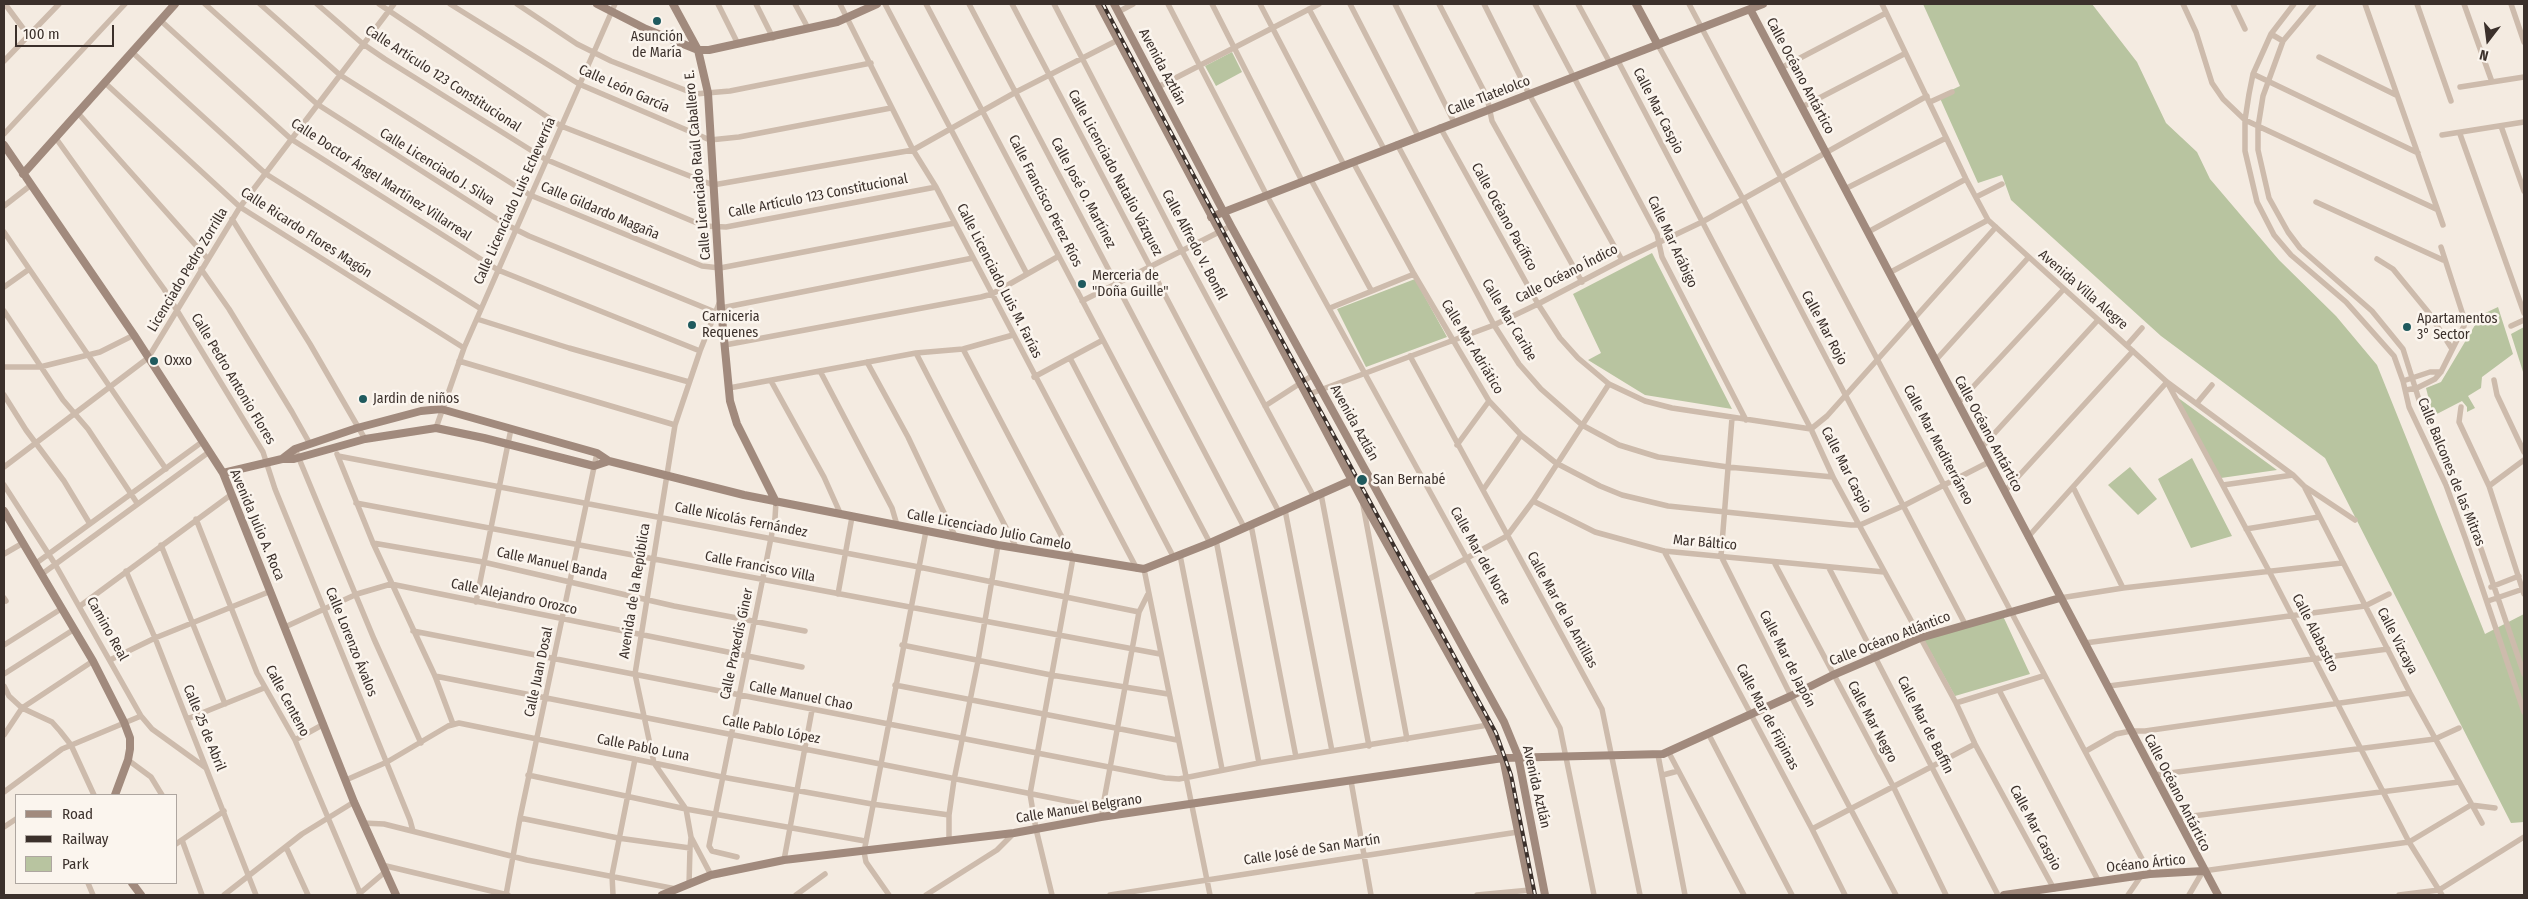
<!DOCTYPE html>
<html>
<head>
<meta charset="utf-8">
<style>
  body { margin:0 }
  #map { position:relative; width:2528px; height:899px; overflow:hidden; background:#f4ebe1; font-family:"Fira Sans Condensed",sans-serif }
  canvas { display:block }
  .frame { position:absolute; inset:0; border:5px solid #3b302b; pointer-events:none }
  .legend { position:absolute; left:15px; top:794px; width:162px; height:90px; box-sizing:border-box; background:#fbf5ee; border:1px solid #aea6a0; margin:0; padding:6px 9px; list-style:none; font-size:15px; color:#3b302b }
  .legend li { display:flex; align-items:center; gap:10px; height:25px }
  .legend b { width:25px; border:1px solid #aea6a0 }
  .north { position:absolute; left:2463px; top:15px; width:50px; height:50px; -webkit-text-stroke:4px #fbf5ee; paint-order:stroke; rotate:195deg; font-size:14px; font-weight:700; line-height:20px; text-align:center; color:#3b302b }
  .north::after { content:''; display:block; margin:auto; width:18px; height:22px; background:#3b302b; clip-path:polygon(50% 0,100% 100%,50% 72%,0 100%) }
  .scale { position:absolute; left:15px; top:25px; width:99px; height:22px; box-sizing:border-box; border:2px solid #3b302b; border-top:0; padding-left:6px; font-size:15px; line-height:18px; white-space:nowrap; color:#3b302b; -webkit-text-stroke:4px #fbf5ee; paint-order:stroke }
</style>
</head>
<body>
<div id="map">
<canvas width="2528" height="899"></canvas>
<div class="frame"></div>
<ul class="legend">
<li><b style="height:6px;background:#a18a7d"></b>Road</li>
<li><b style="height:6px;background:#3b302b"></b>Railway</li>
<li><b style="height:14px;background:#b8c4a0"></b>Park</li>
</ul>
<div class="north">N</div>
<div class="scale">100 m</div>
</div>
<script>
const c = document.querySelector('canvas').getContext('2d');
c.lineJoin = 'round';
function paint(path, color) { c.fillStyle = color; c.fill(path, 'evenodd'); }
const poly = rows => new Path2D(rows.map(r => 'M' + r).join(''));
function trace(path, color, width, dash) { c.strokeStyle = color; c.lineWidth = width; c.lineCap = dash ? 'butt' : 'round'; c.setLineDash(dash || []); c.stroke(path); }
function drawText(font, color, halo, rows, align = 'center') {
  c.font = font + ' "Fira Sans Condensed",sans-serif'; c.lineWidth = 5; c.setLineDash([]); c.textBaseline = 'middle'; c.strokeStyle = halo; c.fillStyle = color; for (const [text, x, y, turn = 0] of rows) {
    c.save(); c.translate(x, y); c.rotate((+turn || 0) * Math.PI / 180); c.textAlign = isNaN(turn) ? turn : align; if (halo) c.strokeText(text, 0, 0); c.fillText(text, 0, 0); c.restore();
  }
}
const green = poly([
  [1923,4,2092,4,2137,62,2166,123,2197,152,2210,179,2279,260,2336,316,2377,365,2485,634,2524,614,2524,822,2511,823,2325,458,2161,336,2011,200,2002,175,1978,183,1939,96,1960,86],
  [1232,52,1242,72,1216,86,1205,66],
  [1652,253,1732,409,1645,395,1588,360,1601,353,1573,294],
  [1415,279,1447,337,1366,367,1337,309],
  [2498,307,2513,354,2482,377,2481,388,2468,396,2475,408,2467,412,2467,407,2462,401,2433,416,2426,388,2441,382,2481,315],
  [2524,327,2524,375,2511,334],
  [2177,397,2277,470,2221,478],
  [2192,458,2232,536,2191,548,2158,479],
  [2130,467,2157,499,2138,515,2108,485],
  [2003,616,2030,674,1955,696,1924,640]
]);
const street = poly([
  [5,4,28,35],
  [205,4,317,104,503,223,529,236,715,312],
  [260,4,340,75,530,195,702,266,720,268,955,223],
  [317,4,363,44,385,59,545,159,704,226,726,227,936,187],
  [379,4,561,126,713,185,913,150,1016,92,1118,40],
  [450,4,579,84,710,140,739,137,891,108],
  [517,4,577,44,611,61,695,94,730,91,871,63],
  [718,4,738,44],
  [756,4,773,38],
  [795,4,808,28],
  [840,4,913,150,936,187,1137,569],
  [885,4,1027,274],
  [926,4,1210,543],
  [969,4,1244,527],
  [1012,4,1279,512],
  [1054,4,1182,251,1314,497],
  [1168,4,1266,194,1560,728,1594,895],
  [1212,4,1302,181],
  [1260,4,1344,165],
  [1350,4,1418,136],
  [1395,4,1454,122],
  [1439,4,1487,97,1492,121,1582,282],
  [1484,4,1529,94,1622,260],
  [1535,4,1657,234,1662,257,1746,420],
  [1578,4,1610,63],
  [1689,4,2150,874],
  [1882,4,1966,179,1988,220,2167,382,2293,475,2304,486,2355,520],
  [2183,4,2196,32,2212,83,2223,99,2245,120,2436,209],
  [2233,4,2245,29],
  [2294,4,2271,34,2253,74,2249,94,2245,120,2245,151,2257,202,2274,235,2291,255,2346,302,2394,356,2403,381,2409,407,2446,485,2466,540,2524,712],
  [2314,4,2283,41,2263,96,2258,127,2258,150,2269,198,2288,232,2300,248,2372,311,2403,349,2420,403,2438,441,2477,537,2524,674],
  [2365,4,2443,225],
  [2417,4,2451,101],
  [2464,4,2492,82],
  [2511,4,2524,42],
  [1309,9,1384,149],
  [1118,12,1133,4],
  [160,20,291,139,498,270,700,351],
  [2271,34,2283,41],
  [1658,45,1743,199,1965,624],
  [132,52,266,174,481,309],
  [2319,57,2396,95],
  [4,61,59,4],
  [1618,61,1811,429,1833,477,1956,703,1975,744,2054,889],
  [1781,68,1886,13],
  [2253,74,2418,153],
  [104,82,240,207,464,348],
  [1158,87,1319,4],
  [2460,87,2524,77],
  [1930,102,1952,92],
  [1802,107,1904,54],
  [77,112,208,259],
  [2501,126,2524,191],
  [1440,127,1538,304,1560,338,1578,358,1609,384,1645,401,1672,408,1811,429,1827,416,1996,227],
  [4,134,125,4],
  [2460,134,2524,313],
  [2442,135,2524,122],
  [55,137,164,289,263,452,275,489,410,820,413,831],
  [1397,144,1494,325,1519,364,1541,389,1582,425,1619,445,1658,457,1728,467,1833,477],
  [1353,162,1414,274,1489,401,1521,435,1556,463,1600,486,1622,495,1668,506,1851,525,1860,525,1903,506,1989,462],
  [1310,178,1371,290],
  [1845,189,1946,138],
  [1976,197,2002,184],
  [2316,202,2443,260],
  [4,206,31,185],
  [232,219,310,344,365,439],
  [4,232,166,469],
  [1868,232,1966,179],
  [2377,259,2393,269,2429,313,2452,349],
  [201,269,229,309,292,412,310,444],
  [1889,273,1988,220],
  [4,287,28,270],
  [1082,301,1231,226],
  [721,308,973,258],
  [1330,308,1414,274],
  [4,311,63,400,88,429,137,503],
  [477,319,569,348,689,382],
  [2511,326,2524,320],
  [725,345,981,297,992,294,1059,256],
  [2127,345,2142,328],
  [963,349,1073,558,1030,794,1036,829,1052,895],
  [916,353,1016,547],
  [1410,356,1602,709,1640,895],
  [1070,358,1174,558],
  [459,361,675,425],
  [1935,361,2028,258],
  [867,362,908,437,955,536],
  [4,367,40,367,100,352,134,335],
  [820,371,892,508,897,525],
  [1034,377,1103,340],
  [2494,380,2497,395,2524,452],
  [771,381,824,477,841,515],
  [2403,381,2430,372,2441,372],
  [729,388,916,353,963,349,1013,335],
  [2406,390,2417,388,2435,379,2441,372,2464,326,2463,315,2441,247],
  [4,395,26,430,64,481,90,524],
  [1307,395,1494,325,1538,304,1622,260,1702,222,1927,96],
  [1958,403,2064,289],
  [2197,403,2212,385],
  [1265,406,1313,375],
  [2461,407,2459,422,2489,486,2524,594],
  [1732,418,1721,556,1791,696,1896,895],
  [436,428,464,348,615,4],
  [1457,445,1489,401],
  [1981,448,2098,320],
  [295,449,374,639,421,743],
  [337,454,373,543,435,676,453,724],
  [338,456,919,567,1139,612],
  [4,467,148,358,240,207,394,4],
  [4,485,55,564,141,716,152,729,206,768],
  [2223,485,2293,475],
  [2489,486,2524,460],
  [2073,487,2123,588],
  [2305,488,2410,693,2482,823],
  [1483,490,1521,435],
  [2005,491,2133,351],
  [1321,494,1369,746],
  [1533,501,1595,532,1664,551,1884,572],
  [356,503,1160,654],
  [1363,505,1407,739],
  [1285,510,1332,751],
  [196,519,257,673,295,740,360,893],
  [1251,525,1296,757],
  [2246,529,2319,517],
  [2028,537,2167,382,2269,571,2409,842,2442,895],
  [1216,540,1259,763],
  [373,543,483,562,674,606,805,631],
  [161,545,225,704],
  [1664,551,1812,829,1845,895],
  [4,554,23,543],
  [1180,555,1222,769],
  [1774,562,1893,786,1946,895],
  [35,564,202,442],
  [1829,568,1998,895],
  [1144,569,1210,895],
  [126,571,155,638,256,895],
  [42,574,209,452],
  [1427,580,1507,536,1533,501,1609,384],
  [2491,587,2519,576],
  [838,594,852,517],
  [4,598,6,601],
  [2060,598,2123,588,2342,563],
  [2488,601,2523,589],
  [476,602,511,429],
  [80,606,232,494],
  [285,627,357,594,391,584,802,667],
  [413,631,1165,778,1179,779,1259,763,1488,725],
  [2085,643,2365,606,2389,594],
  [4,645,61,609],
  [902,645,1051,675,1168,694],
  [110,660,155,638,271,591],
  [4,674,73,630],
  [435,676,1103,808],
  [895,685,1177,740],
  [4,686,9,696,22,708,52,722,60,731,71,745,94,795],
  [2109,686,2388,649],
  [1999,690,2099,882],
  [1956,703,2043,676],
  [187,719,264,688],
  [4,735,22,708,93,661],
  [1709,735,1792,895],
  [295,740,324,724],
  [2086,751,2116,734,2131,731,2145,731,2410,693],
  [1669,753,1744,895],
  [1658,755,1685,895],
  [128,760,151,777,162,795],
  [528,775,686,809,865,841],
  [1663,775,1678,771],
  [2154,775,2435,739,2459,728],
  [346,780,387,762,448,726,459,723,722,777,872,804,949,815],
  [1351,781,1371,895],
  [4,792,62,749,141,716],
  [2471,805,2495,808],
  [1102,811,1139,612,1148,594],
  [520,818,618,838,690,848,691,838],
  [2177,818,2459,782],
  [363,823,384,824,527,860,676,889],
  [4,827,16,819],
  [1812,829,1975,744],
  [182,840,202,895],
  [949,840,949,815,954,780,978,661,998,545],
  [176,844,224,811],
  [286,847,308,895],
  [737,857,712,851,709,846,775,518,776,502],
  [784,860,812,710],
  [382,865,508,895],
  [711,875,691,837,686,809,654,763,635,674,675,425,700,351,720,301],
  [88,883,93,895],
  [689,885,690,848],
  [359,894,385,872],
  [224,895,302,834,354,802],
  [506,895,520,818,597,453],
  [613,895,612,875,635,759],
  [796,895,825,874],
  [889,895,866,862,864,852,926,531],
  [926,895,997,850,1014,833],
  [1110,895,1518,832],
  [1477,895,1530,890],
  [2128,895,2141,876],
  [2189,895,2203,871,2409,842,2471,805],
  [2399,895,2439,890,2524,837]
]);
const secondary = poly([
  [597,4,646,29,698,50,709,50,837,22,877,4],
  [673,4,698,50,708,93,721,308,730,401,737,424,776,502],
  [1099,4,1363,501,1488,725,1503,758,1531,895],
  [1114,4,1231,226,1504,722,1518,756,1545,895],
  [1636,4,1658,45],
  [1750,9,2218,895],
  [4,145,134,335,223,473,354,802,396,895],
  [23,174,175,4],
  [1211,217,1763,4],
  [282,459,295,449,357,428,421,411,441,409,597,453,609,461,744,495,998,545,1144,569,1210,543,1352,480],
  [223,473,282,459,294,459,365,439,436,428,484,438,594,466,609,461],
  [4,511,93,661,124,722,130,738,130,749,128,760,115,795],
  [132,883,141,895],
  [662,895,711,875,784,860,1014,833,1101,817,1503,758,1663,754,1791,696,1833,675,1920,638,2060,598],
  [2004,895,2150,874,2203,871]
]);
const rail = poly([
  [1103,4,1242,267,1496,733,1511,775,1535,895]
]);
const markers = [
  [657,21,5,"#1f5a5e"],
  [1082,284,5,"#1f5a5e"],
  [692,325,5,"#1f5a5e"],
  [2407,327,5,"#1f5a5e"],
  [154,361,5,"#1f5a5e"],
  [363,399,5,"#1f5a5e"],
  [1362,480,6,"#1f5a5e"]
];
const poiNames = [
  ["Asunción",657,37,"center"],
  ["de María",657,53,"center"],
  ["Merceria de",1092,276],
  ["\"Doña Guille\"",1092,292],
  ["Carniceria",702,317],
  ["Requenes",702,333],
  ["Apartamentos",2417,319],
  ["3° Sector",2417,335],
  ["Oxxo",164,361],
  ["Jardin de niños",373,399],
  ["San Bernabé",1373,480]
];
const streetNames = [
  ["Avenida Aztlán",1162,67,62],
  ["Calle Océano Antártico",1800,76,62],
  ["Calle Artículo 123 Constitucional",443,79,33],
  ["Calle León García",624,89,24],
  ["Calle Tlatelolco",1489,96,-21],
  ["Calle Mar Caspio",1658,111,63],
  ["Calle Licenciado Raúl Caballero E.",698,165,-95],
  ["Calle Licenciado J. Silva",437,167,32],
  ["Calle Licenciado Natalio Vázquez",1115,173,62],
  ["Calle Doctor Ángel Martínez Villarreal",381,180,33],
  ["Calle José O. Martínez",1083,193,62],
  ["Calle Artículo 123 Constitucional",818,196,-11],
  ["Calle Licenciado Luis Echeverría",515,201,-66],
  ["Calle Francisco Pérez Ríos",1045,201,63],
  ["Calle Gildardo Magaña",600,211,23],
  ["Calle Océano Pacífico",1504,217,61],
  ["Calle Ricardo Flores Magón",306,233,33],
  ["Calle Mar Arábigo",1672,242,65],
  ["Calle Alfredo V. Bonfil",1194,245,62],
  ["Licenciado Pedro Zorrilla",188,270,-59],
  ["Calle Océano Índico",1567,274,-27],
  ["Calle Licenciado Luis M. Farías",999,281,63],
  ["Avenida Villa Alegre",2083,290,41],
  ["Calle Mar Caribe",1509,320,59],
  ["Calle Mar Rojo",1824,328,62],
  ["Calle Mar Adriático",1472,347,59],
  ["Calle Pedro Antonio Flores",233,379,59],
  ["Avenida Aztlán",1354,423,61],
  ["Calle Océano Antártico",1988,434,62],
  ["Calle Mar Mediterráneo",1938,445,62],
  ["Calle Mar Caspio",1846,470,63],
  ["Calle Balcones de las Mitras",2451,472,68],
  ["Calle Nicolás Fernández",741,520,11],
  ["Avenida Julio A. Roca",257,525,67],
  ["Calle Licenciado Julio Camelo",989,530,11],
  ["Mar Báltico",1705,543,5],
  ["Calle Mar del Norte",1480,556,61],
  ["Calle Manuel Banda",552,564,12],
  ["Calle Francisco Villa",760,567,11],
  ["Avenida de la República",635,591,-81],
  ["Calle Alejandro Orozco",514,597,12],
  ["Calle Mar de la Antillas",1562,610,61],
  ["Camino Real",107,629,61],
  ["Calle Alabastro",2315,633,63],
  ["Calle Océano Atlántico",1890,639,-21],
  ["Calle Vizcaya",2397,641,63],
  ["Calle Lorenzo Ávalos",351,642,68],
  ["Calle Praxedis Giner",737,644,-78],
  ["Calle Mar de Japón",1787,659,63],
  ["Calle Juan Dosal",539,672,-78],
  ["Calle Manuel Chao",801,696,11],
  ["Calle Centeno",287,701,62],
  ["Calle Mar de Fiipinas",1767,717,62],
  ["Calle Mar Negro",1872,722,62],
  ["Calle Mar de Baffin",1925,725,63],
  ["Calle 25 de Abril",204,728,68],
  ["Calle Pablo López",771,730,11],
  ["Calle Pablo Luna",643,748,11],
  ["Avenida Aztlán",1536,787,77],
  ["Calle Océano Antártico",2177,793,63],
  ["Calle Manuel Belgrano",1079,809,-9],
  ["Calle Mar Caspio",2035,828,62],
  ["Calle José de San Martín",1312,850,-9],
  ["Océano Ártico",2146,864,-6]
];
paint(green, '#b8c4a0');
trace(street, '#cdbbac', 5.5);
trace(secondary, '#a18a7d', 8);
trace(rail, '#3b302b', 4);
trace(rail, '#fbf5ee', 2, [5.5]);
for (const [x, y, r, color] of markers) { const dot = new Path2D(); dot.arc(x, y, r, 0, 2 * Math.PI); c.fillStyle = color; c.fill(dot); trace(dot, '#fbf5ee', 2); }
drawText('14px', '#3b302b', '#fbf5ee', poiNames, 'left');
drawText('14px', '#3b302b', '#fbf5ee', streetNames);
</script>
</body>
</html>
